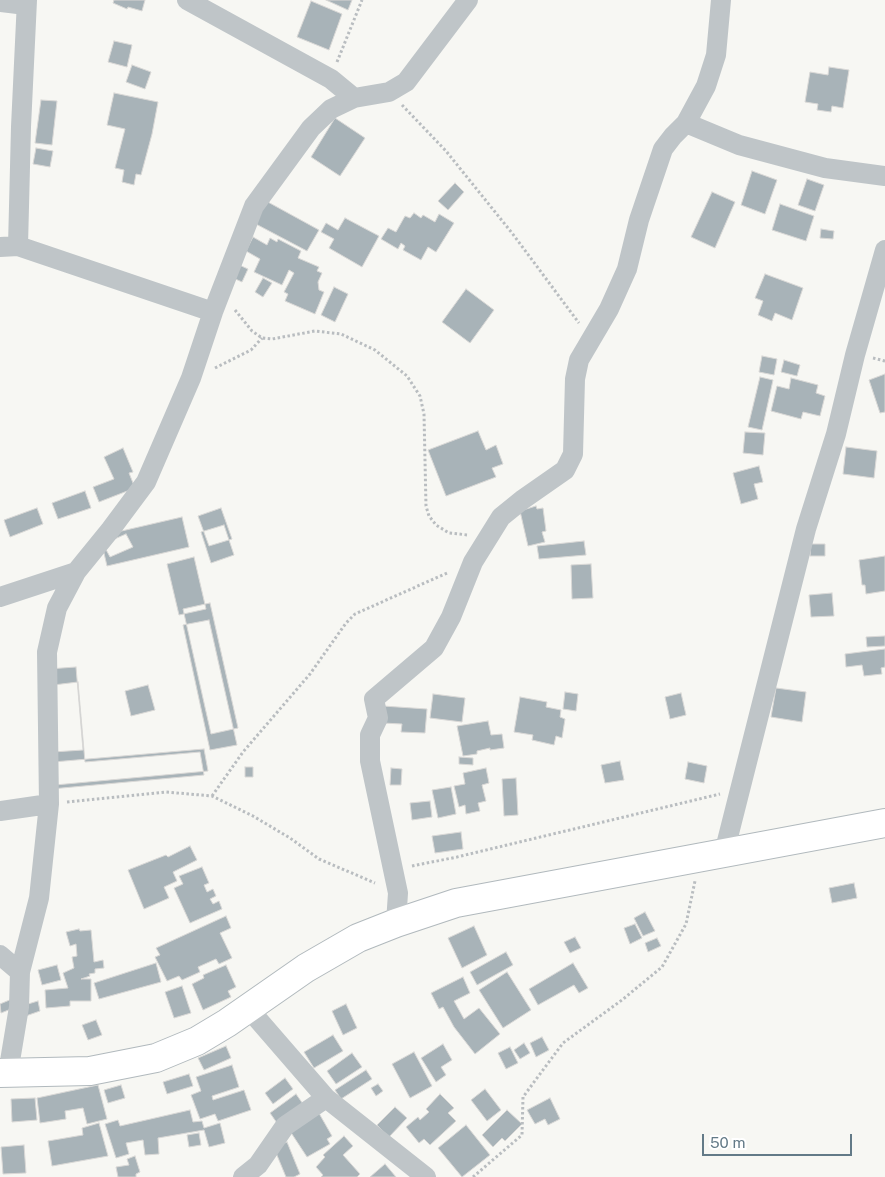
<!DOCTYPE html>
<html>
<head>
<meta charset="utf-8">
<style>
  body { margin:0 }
  #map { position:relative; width:885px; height:1177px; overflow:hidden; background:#f7f7f3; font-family:"Public Sans",sans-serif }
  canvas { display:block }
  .scale { position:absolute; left:702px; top:1134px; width:150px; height:22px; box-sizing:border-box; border:2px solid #637a87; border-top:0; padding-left:6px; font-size:15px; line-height:18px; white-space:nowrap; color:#637a87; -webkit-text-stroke:4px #fff; paint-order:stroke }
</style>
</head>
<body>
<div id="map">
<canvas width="885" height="1177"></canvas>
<div class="scale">50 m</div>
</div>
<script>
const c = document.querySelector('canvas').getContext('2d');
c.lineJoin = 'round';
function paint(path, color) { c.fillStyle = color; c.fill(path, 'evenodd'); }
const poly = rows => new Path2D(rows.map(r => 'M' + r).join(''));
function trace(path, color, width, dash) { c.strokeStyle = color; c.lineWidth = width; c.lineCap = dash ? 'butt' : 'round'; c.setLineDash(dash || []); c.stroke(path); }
const building = poly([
  [114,0,145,0,142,11,128,7,127,9,113,3,114,0],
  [326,0,352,0,348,10,326,0],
  [311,1,342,14,329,50,297,37,311,1],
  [114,41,132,45,127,67,108,62,114,41],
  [132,65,151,72,145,89,126,82,132,65],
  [829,67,849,70,843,108,832,106,831,112,817,110,818,104,805,102,810,72,828,75,829,67],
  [114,93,158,102,152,134,141,175,136,174,134,185,122,182,124,170,115,168,125,129,107,125,114,93],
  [41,100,57,101,52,145,35,143,41,100],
  [335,118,365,138,340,176,311,157,335,118],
  [36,148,53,151,50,167,33,164,36,148],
  [752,171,777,180,765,214,741,205,752,171],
  [807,179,824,185,815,211,798,205,807,179],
  [455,183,464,192,448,210,438,201,455,183],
  [712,192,735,202,715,248,691,237,712,192],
  [266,201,319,230,307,251,254,223,266,201],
  [780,204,814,216,806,241,772,230,780,204],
  [414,213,421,218,423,215,435,222,439,214,454,223,436,252,428,247,421,260,403,250,405,246,401,243,398,249,381,239,388,228,396,232,405,216,410,218,414,213],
  [345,218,379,236,362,267,329,248,334,239,321,232,326,223,338,230,345,218],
  [821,229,834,231,833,239,820,238,821,229],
  [253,237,267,245,270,238,277,242,278,239,301,251,298,258,319,267,317,271,322,273,318,282,319,290,324,292,315,314,285,301,288,294,284,292,294,273,289,270,282,285,254,272,260,259,246,251,253,237],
  [237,264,248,269,242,282,231,277,237,264],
  [765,274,803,288,792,320,775,313,772,321,758,315,763,301,755,298,765,274],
  [263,278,272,283,263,297,255,292,263,278],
  [334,287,348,294,335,322,321,315,334,287],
  [466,289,494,310,470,343,442,322,466,289],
  [762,356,777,359,774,375,759,372,762,356],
  [784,360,800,365,797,376,781,372,784,360],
  [885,374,885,412,880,413,869,380,885,374],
  [760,377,773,380,762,430,748,427,760,377],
  [791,378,818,385,816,393,825,396,820,416,803,412,801,419,771,411,777,386,789,389,791,378],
  [478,431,486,450,496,445,503,464,492,468,496,477,446,496,428,450,478,431],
  [745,432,765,433,763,455,743,453,745,432],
  [846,447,877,451,874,478,843,474,846,447],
  [123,448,133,472,129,473,135,488,99,502,93,487,114,479,104,457,123,448],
  [759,466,763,482,754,484,758,499,741,504,733,473,759,466],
  [85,491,91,508,58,519,52,503,85,491],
  [536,506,537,509,543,508,546,531,542,532,545,542,528,546,520,511,536,506],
  [37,508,43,524,10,537,4,520,37,508],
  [221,508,232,539,209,546,198,516,221,508],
  [182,517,189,547,107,566,100,536,182,517],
  [224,525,234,555,211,563,201,532,224,525],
  [126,534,133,547,110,557,103,544,126,534],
  [584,541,586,555,539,559,537,546,584,541],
  [811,544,825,544,825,556,810,556,811,544],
  [885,556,885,591,866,594,865,585,862,585,859,560,885,556],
  [194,557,206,609,179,615,167,564,194,557],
  [591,564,593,598,572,599,571,565,591,564],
  [832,593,834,616,811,617,809,595,832,593],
  [210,603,238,728,211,734,183,609,210,603],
  [209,620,237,745,210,750,183,625,209,620],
  [885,636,885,646,867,647,866,637,885,636],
  [885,649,885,667,881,668,882,674,864,676,862,665,846,667,845,654,885,649],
  [76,667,83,750,53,752,48,669,76,667],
  [78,682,85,762,200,752,204,775,51,789,45,686,78,682],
  [148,685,155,710,131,716,125,691,148,685],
  [776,688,806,692,802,722,771,717,776,688],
  [565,692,578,694,576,711,563,709,565,692],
  [681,693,686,715,670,719,665,697,681,693],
  [433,694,465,698,462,722,430,718,433,694],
  [520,697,547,702,546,707,561,710,560,717,565,719,562,738,556,736,554,745,532,740,533,735,514,732,520,697],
  [383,706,427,709,425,733,401,732,402,724,383,723,383,706],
  [488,721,491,735,502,734,504,748,490,750,490,748,477,751,477,754,463,756,457,726,488,721],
  [204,749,208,771,55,785,53,762,204,749],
  [459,757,473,758,473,765,459,764,459,757],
  [620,761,624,780,605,783,601,765,620,761],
  [688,762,707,766,704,783,685,779,688,762],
  [245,767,253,767,253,777,245,777,245,767],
  [391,768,402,769,401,785,390,785,391,768],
  [486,768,489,783,482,785,486,801,478,803,480,811,466,814,465,805,459,807,454,786,465,784,463,773,486,768],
  [516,778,518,815,504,816,502,779,516,778],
  [451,787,456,814,438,818,432,790,451,787],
  [430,801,432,817,412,820,410,803,430,801],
  [461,832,463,849,435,853,432,836,461,832],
  [190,846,197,860,173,872,177,881,164,887,169,898,144,909,128,870,166,855,168,857,190,846],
  [202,867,209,883,204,885,207,892,213,889,216,896,210,899,213,904,219,901,222,909,190,923,174,888,183,884,179,876,202,867],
  [854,883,857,898,832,903,829,888,854,883],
  [645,912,655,931,643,936,634,918,645,912],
  [226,916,231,928,220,933,232,958,219,964,216,959,198,967,200,972,182,980,179,976,167,981,155,957,160,955,156,948,226,916],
  [635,924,642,938,630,944,624,928,635,924],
  [474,926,487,955,462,968,448,938,474,926],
  [79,929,80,931,91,930,94,962,103,960,104,968,95,969,95,973,89,974,90,976,81,979,91,979,91,1001,70,1001,70,1006,46,1008,45,990,68,988,63,973,74,968,72,957,77,956,76,944,70,946,66,932,79,929],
  [575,937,581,948,570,953,564,942,575,937],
  [657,938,661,946,648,952,645,943,657,938],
  [506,952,513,965,477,985,470,972,506,952],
  [156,963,161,982,99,999,94,983,156,963],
  [573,963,588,988,579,993,574,985,538,1005,529,989,573,963],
  [57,965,61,980,42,985,38,970,57,965],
  [226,965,236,987,228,991,231,997,203,1010,192,984,204,978,203,975,226,965],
  [507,972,531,1010,503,1028,479,990,507,972],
  [463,977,470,993,454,1001,464,1019,479,1008,500,1034,475,1054,454,1027,443,1007,439,1009,431,993,463,977],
  [182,986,191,1013,174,1018,165,992,182,986],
  [12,999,16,1007,1,1013,0,1004,12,999],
  [38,1001,40,1011,20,1018,28,1004,38,1001],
  [346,1004,357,1028,343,1035,332,1011,346,1004],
  [96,1020,102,1035,88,1040,82,1025,96,1020],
  [333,1035,343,1051,314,1068,304,1052,333,1035],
  [542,1037,549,1050,536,1057,530,1043,542,1037],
  [524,1043,530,1053,520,1059,514,1050,524,1043],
  [443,1044,452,1060,441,1067,446,1075,436,1082,421,1058,443,1044],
  [226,1046,231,1058,204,1070,198,1058,226,1046],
  [510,1047,518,1063,506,1069,498,1053,510,1047],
  [414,1052,432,1086,410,1098,392,1064,414,1052],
  [352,1053,362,1067,336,1084,327,1071,352,1053],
  [232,1065,239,1087,212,1096,213,1100,244,1090,251,1110,218,1121,215,1114,200,1119,191,1095,201,1091,196,1077,232,1065],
  [366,1070,372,1079,341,1099,335,1090,366,1070],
  [189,1074,193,1086,167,1094,163,1082,189,1074],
  [285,1078,293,1089,273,1104,265,1093,285,1078],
  [378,1084,383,1091,376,1096,371,1088,378,1084],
  [98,1085,107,1119,87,1124,83,1108,65,1111,66,1119,40,1123,37,1098,98,1085],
  [121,1085,125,1098,108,1103,104,1090,121,1085],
  [485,1089,501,1110,487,1121,471,1100,485,1089],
  [296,1094,303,1104,277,1123,270,1113,296,1094],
  [440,1094,454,1108,448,1113,456,1121,430,1145,424,1139,419,1143,406,1127,418,1117,420,1120,429,1112,426,1109,440,1094],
  [35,1098,37,1120,12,1122,11,1099,35,1098],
  [550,1098,560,1119,548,1125,545,1119,535,1124,527,1110,550,1098],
  [395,1107,407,1118,389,1137,377,1125,395,1107],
  [316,1108,332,1136,327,1139,330,1144,307,1157,288,1128,316,1108],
  [190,1110,193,1122,202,1121,204,1128,220,1123,225,1143,209,1147,204,1130,158,1138,159,1154,145,1155,143,1140,126,1143,129,1154,116,1158,105,1124,118,1120,120,1126,190,1110],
  [507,1110,522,1124,505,1141,502,1138,493,1147,482,1135,507,1110],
  [99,1123,108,1156,52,1166,48,1141,83,1135,82,1128,99,1123],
  [466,1125,490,1155,462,1177,438,1148,466,1125],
  [199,1133,201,1145,189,1147,187,1135,199,1133],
  [344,1136,353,1146,343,1155,360,1174,357,1177,321,1177,323,1175,316,1167,325,1157,323,1155,344,1136],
  [287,1142,300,1174,294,1177,286,1177,274,1148,287,1142],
  [24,1145,26,1173,3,1174,1,1147,24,1145],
  [135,1156,140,1172,136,1174,136,1177,118,1177,116,1167,129,1165,127,1159,135,1156],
  [385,1164,396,1177,370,1177,385,1164]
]);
const path = poly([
  [337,62,362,0],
  [402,105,446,151,512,233,579,323],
  [235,310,252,331,262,338,272,339,315,331,341,334,375,350,407,376,420,396,424,414,426,506,429,516,436,525,449,533,468,535],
  [873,358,885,361],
  [215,368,251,350,262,338],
  [212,796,243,752,310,674,346,623,355,614,447,573],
  [67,802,166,792,212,796,253,816,290,838,319,859,375,883],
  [412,866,457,857,720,794],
  [473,1177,522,1135,523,1097,563,1043,622,1000,662,967,686,924,695,881]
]);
const street = poly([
  [187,0,331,79,354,98],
  [0,2,26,5],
  [686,123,739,145,825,168,885,176],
  [18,246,21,127,27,0],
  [0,247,18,246,213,312],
  [0,597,76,572],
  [0,811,49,804],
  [724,853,806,529,836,434,855,355,885,250],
  [396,923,398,893,370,761,370,735,378,718,374,699,434,648,451,617,473,562,501,517,522,500,565,470,573,454,575,379,579,360,609,309,627,269,639,220,663,149,673,136,686,123,706,86,716,55,721,0],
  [0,955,20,972],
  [248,1008,326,1098,426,1177],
  [8,1073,19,1007,20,972,39,898,49,804,47,652,57,608,76,572,111,529,146,482,191,378,213,312,254,206,311,128,331,109,354,98,389,92,406,82,468,0],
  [243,1177,258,1165,285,1126,326,1098]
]);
const secondary = poly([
  [0,1073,90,1071,156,1058,197,1041,227,1023,306,968,358,938,396,923,456,903,885,823]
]);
paint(building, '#a8b3b8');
trace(building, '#d9d8d6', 1);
trace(secondary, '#b1b9bd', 30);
trace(path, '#b9bdc0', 3, [2.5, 2.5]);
trace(street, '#bfc5c8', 20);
trace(secondary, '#fff', 28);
</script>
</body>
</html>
